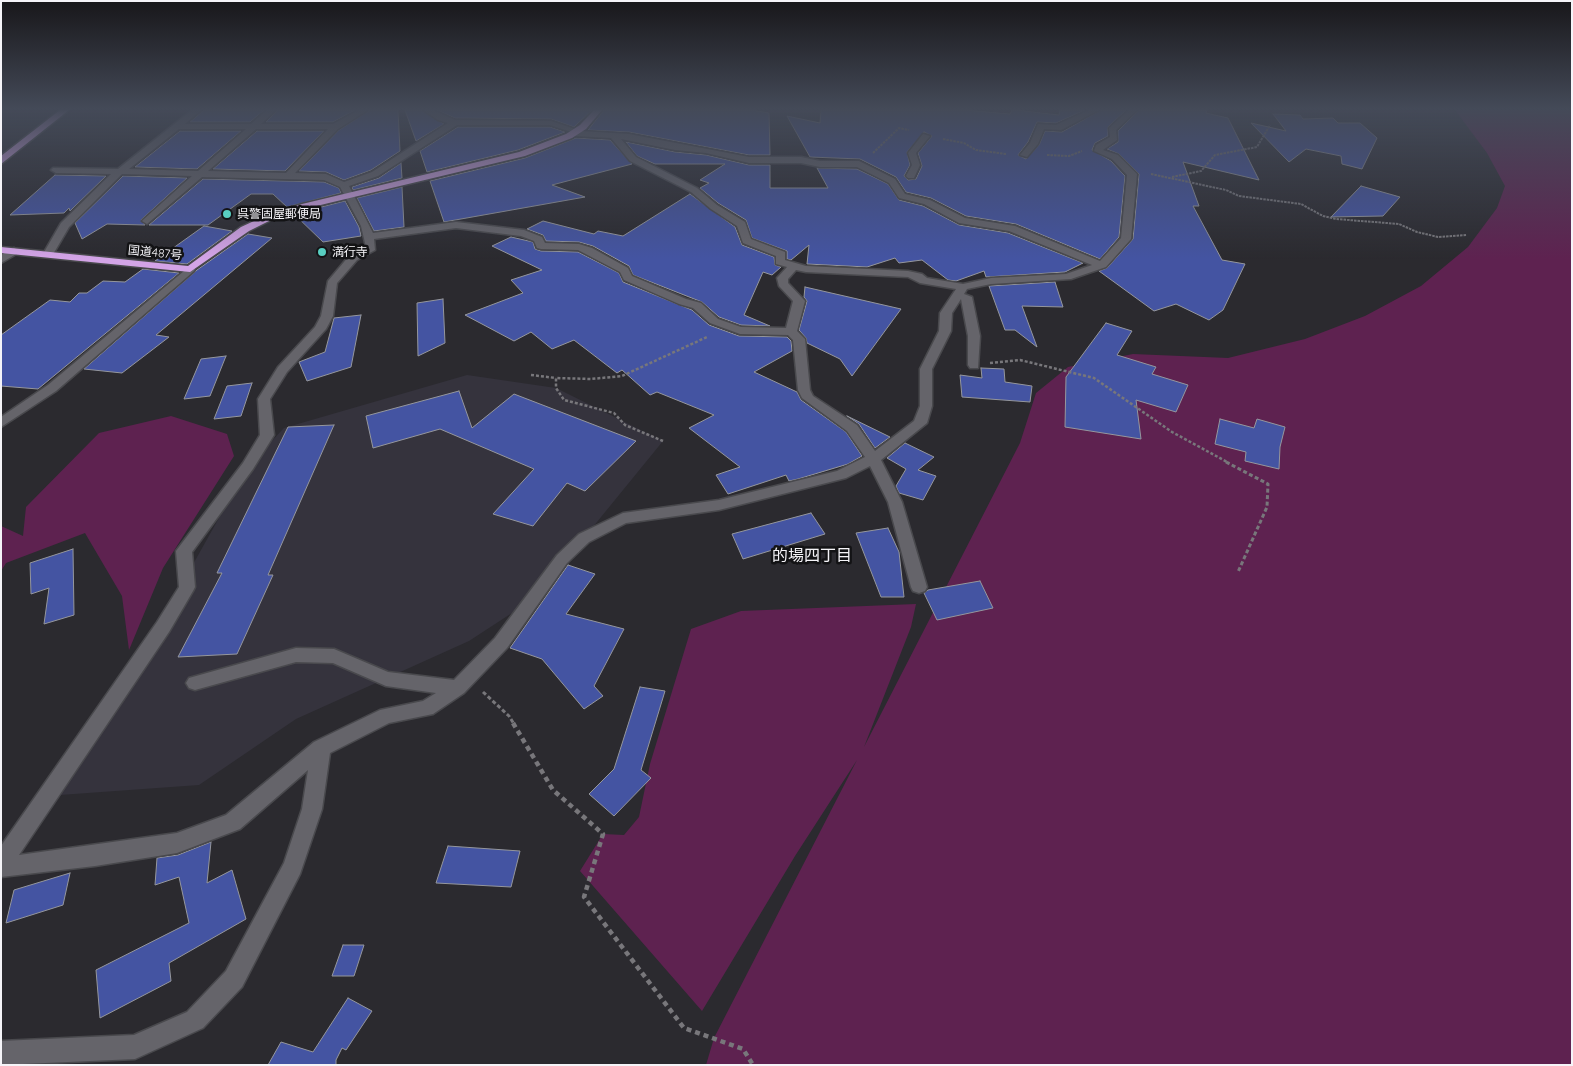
<!DOCTYPE html>
<html>
<head>
<meta charset="utf-8">
<style>
  body { margin:0 }
  #map { position:relative; width:1573px; height:1066px; overflow:hidden; background:#2b2a2f; font-family:Quicksand,sans-serif }
  canvas { display:block }
  .frame { position:absolute; inset:0; border:2px solid #f5f4f8; pointer-events:none }
</style>
</head>
<body>
<div id="map">
<canvas width="1573" height="1066"></canvas>
<div class="frame"></div>
</div>
<script>
const c = document.querySelector('canvas').getContext('2d');
c.lineJoin = 'round';
function paint(path, color) { c.fillStyle = color; c.fill(path, 'evenodd'); }
const poly = rows => new Path2D(rows.map(r => 'M' + r).join(''));
function trace(path, color, width, dash) { c.strokeStyle = color; c.lineWidth = width; c.lineCap = dash ? 'butt' : 'round'; c.setLineDash(dash || []); c.stroke(path); }
function drawText(font, color, halo, rows, align = 'center') {
  c.font = font + ' Quicksand,"Noto Sans JP",sans-serif'; c.lineWidth = 5; c.setLineDash([]); c.textBaseline = 'middle'; c.strokeStyle = halo; c.fillStyle = color; for (const [text, x, y, turn = 0] of rows) {
    c.save(); c.translate(x, y); c.rotate((+turn || 0) * Math.PI / 180); c.textAlign = isNaN(turn) ? turn : align; if (halo) c.strokeText(text, 0, 0); c.fillText(text, 0, 0); c.restore();
  }
}
const built = poly([
  [467,375,556,388,663,441,535,598,469,641,296,719,199,785,46,796,135,668,248,466,284,428]
]);
const green = poly([
  [1455,110,1572,110,1572,1065,706,1065,714,1038,857,760,795,856,702,1011,580,871,603,834,624,835,639,817,650,764,691,629,741,611,916,604,911,627,864,747,1020,443,1036,393,1068,367,1133,354,1228,358,1305,339,1365,316,1421,286,1468,247,1497,208,1505,186,1487,153],
  [171,416,227,434,234,456,163,568,129,650,122,596,85,533,6,563,1,571,1,526,23,536,26,507,99,433]
]);
const building = poly([
  [204,110,264,110,250,122,190,122,204,110],
  [278,110,355,110,333,122,266,122,278,110],
  [370,110,398,110,400,151,371,170,344,180,326,172,299,171,339,130,370,110],
  [405,110,421,110,444,124,416,141,405,110],
  [437,110,592,110,574,127,551,119,455,118,437,110],
  [604,110,752,110,769,113,770,155,749,155,629,132,588,130,604,110],
  [821,110,965,110,1010,114,1012,110,1016,110,1059,115,1060,110,1085,110,1056,123,1037,122,1028,142,1018,155,1026,159,1039,145,1045,131,1062,132,1101,110,1126,110,1108,127,1108,136,1095,143,1092,150,1111,161,1125,176,1119,237,1100,259,1016,224,966,216,931,198,906,192,896,177,860,159,810,157,787,116,820,123,821,110],
  [924,132,932,136,918,153,922,166,916,179,908,180,904,176,910,165,907,152,924,132],
  [1139,110,1207,110,1206,113,1228,118,1259,180,1183,162,1199,206,1193,206,1222,260,1245,264,1223,310,1209,320,1176,304,1154,311,1099,271,1107,268,1133,239,1139,174,1119,154,1107,149,1118,142,1118,131,1139,110],
  [1273,114,1300,115,1303,119,1333,118,1338,123,1360,123,1377,138,1362,169,1342,164,1341,156,1306,149,1289,162,1251,123,1286,131,1273,114],
  [458,127,550,127,565,132,518,150,427,172,420,151,458,127],
  [180,131,241,131,197,169,135,167,180,131],
  [257,131,324,131,285,171,213,169,257,131],
  [576,138,610,140,632,164,552,185,585,197,444,222,430,181,525,158,576,138],
  [626,142,675,152,706,155,749,165,770,165,770,188,828,188,817,168,857,169,888,184,899,200,923,206,959,225,1008,233,1083,263,1065,272,986,277,984,271,956,281,948,280,922,260,899,263,895,258,867,267,807,264,809,245,791,260,787,259,787,251,752,238,746,220,718,203,700,188,709,183,700,180,725,164,655,164,637,156,626,142],
  [401,163,402,178,353,190,352,187,379,178,401,163],
  [55,175,106,176,70,211,69,208,64,213,10,215,55,175],
  [123,176,187,178,141,220,145,225,107,224,82,239,75,223,123,176],
  [203,179,324,182,339,188,341,193,287,207,273,194,251,194,208,225,149,225,203,179],
  [1361,186,1400,197,1383,216,1331,217,1361,186],
  [402,187,404,227,374,231,357,198,402,187],
  [690,194,735,227,742,245,774,257,775,265,781,267,772,275,763,272,744,315,770,326,741,325,719,317,702,302,633,275,629,266,593,246,579,242,546,241,543,235,527,229,543,221,594,234,598,231,623,236,690,194],
  [345,201,359,227,361,236,323,242,294,214,345,201],
  [204,226,232,231,187,264,155,261,204,226],
  [248,234,272,238,156,335,169,337,122,373,84,369,197,270,248,234],
  [511,237,533,242,535,249,541,251,578,252,619,273,623,282,692,310,709,325,739,336,787,337,791,341,792,351,754,372,797,392,801,400,846,432,862,456,848,464,798,479,789,481,786,475,728,494,716,475,740,467,689,428,714,415,657,392,650,395,622,370,617,373,574,340,552,349,531,332,514,341,465,315,523,293,511,280,542,270,492,246,511,237],
  [143,269,179,273,38,389,1,386,1,335,50,300,70,302,79,293,87,293,103,281,125,282,143,269],
  [1055,282,1063,307,1022,306,1037,347,1015,330,1005,330,989,286,1055,282],
  [805,287,901,309,852,376,840,359,807,343,806,338,799,330,807,301,804,297,805,287],
  [443,299,445,343,418,356,417,303,443,299],
  [361,315,351,367,307,381,299,362,325,352,334,318,361,315],
  [1106,323,1132,331,1117,355,1156,367,1152,374,1188,385,1176,412,1136,400,1141,439,1065,427,1066,377,1106,323],
  [226,356,210,396,184,399,201,359,226,356],
  [981,368,1004,369,1005,382,1032,386,1030,402,962,397,960,375,982,378,981,368],
  [252,383,241,416,214,419,227,386,252,383],
  [459,391,472,428,514,394,636,441,585,491,567,483,533,526,493,514,534,469,440,429,373,448,366,416,459,391],
  [847,416,890,437,875,448,859,424,847,416],
  [1220,419,1254,428,1257,419,1285,427,1280,447,1279,469,1245,461,1246,452,1215,444,1220,419],
  [334,425,268,575,273,575,237,654,178,657,222,573,217,573,288,427,334,425],
  [905,443,934,457,918,470,936,476,923,500,899,493,896,486,906,469,887,458,905,443],
  [811,513,825,534,743,559,732,534,811,513],
  [888,528,899,552,904,597,881,597,856,533,888,528],
  [73,549,74,615,44,624,49,588,31,594,30,563,73,549],
  [568,565,595,574,566,614,624,629,594,686,603,696,584,709,542,659,510,648,568,565],
  [980,581,993,608,937,620,924,593,928,590,980,581],
  [640,687,665,691,641,770,651,778,614,816,589,794,614,769,640,687],
  [211,842,207,883,232,870,246,919,169,963,171,981,100,1018,96,970,189,923,179,877,155,885,157,858,178,855,211,842],
  [448,846,520,851,511,887,436,883,448,846],
  [70,873,63,905,6,923,14,890,70,873],
  [343,945,364,945,354,976,332,976,343,945],
  [348,998,372,1011,346,1050,342,1048,336,1060,336,1065,268,1065,281,1042,313,1052,348,998]
]);
const pathFar3 = poly([
  [943,139,964,143,976,150,1006,154],
  [873,153,899,128,909,130],
  [1047,155,1069,156,1082,151],
  [1151,174,1226,190,1239,196,1301,204,1323,216,1336,219,1399,224,1417,232,1438,237,1467,235],
  [1172,177,1201,171,1215,155,1257,147,1270,125]
]);
const pathFar2 = poly([
  [990,363,1020,360,1094,378,1172,432,1229,463],
  [531,375,556,378],
  [663,441,625,425,614,413,564,400,556,388,556,378,591,379,622,376,707,337]
]);
const pathFar1 = poly([
  [1226,462,1268,484,1267,507,1238,572],
  [483,692,509,716,514,724]
]);
const path = poly([
  [513,723,553,790,603,834,584,897,684,1028,743,1049,753,1065]
]);
const minor = poly([
  [192,110,201,110,185,124,251,124,267,110,276,110,261,124,333,124,359,110,368,110,338,129,295,173,326,174,344,182,372,172,448,123,438,120,423,110,433,110,455,120,551,121,581,131,629,134,749,157,801,157,820,161,859,161,895,179,905,194,930,200,965,218,1015,226,1100,261,1121,238,1127,175,1112,159,1094,151,1096,145,1110,137,1109,128,1129,110,1137,110,1116,130,1117,140,1103,150,1118,155,1137,174,1131,239,1106,267,1071,279,991,284,967,289,964,294,972,297,980,336,978,368,970,368,968,365,968,336,961,299,952,313,951,331,932,369,932,406,927,423,881,460,902,502,927,587,925,591,919,593,913,591,911,587,888,502,870,466,846,478,719,510,626,523,589,542,567,563,507,648,464,693,433,714,389,723,330,753,322,809,300,874,242,987,203,1028,135,1059,1,1065,1,1041,134,1035,187,1012,226,971,284,863,302,809,308,770,240,829,177,853,95,866,1,877,1,846,157,622,179,587,176,551,243,463,260,435,258,399,278,367,315,327,321,316,328,281,349,256,366,247,361,226,340,187,324,180,202,177,147,224,142,221,144,219,192,176,122,174,69,227,52,256,44,256,43,254,61,223,111,174,56,173,51,170,53,168,118,169,192,110],
  [457,125,550,125,571,132,574,136,611,138,630,161,691,192,711,209,737,226,743,243,776,256,776,264,787,267,777,278,779,286,793,301,786,328,741,327,718,319,701,303,686,299,632,276,628,268,592,248,579,244,545,243,542,237,524,230,456,222,373,233,349,186,378,176,457,125],
  [179,129,246,129,198,171,129,169,179,129],
  [256,129,328,129,286,173,208,171,256,129],
  [621,139,675,150,706,153,749,163,801,163,820,167,857,167,889,183,899,198,924,204,959,223,1009,231,1092,265,1066,274,991,278,963,284,927,278,922,274,908,271,806,266,785,260,785,252,751,239,745,222,717,205,697,188,636,157,621,139],
  [456,228,521,236,534,241,537,248,541,249,578,250,620,272,624,280,679,304,693,308,710,323,740,334,788,335,793,340,798,390,802,398,847,431,865,457,837,471,719,500,623,513,579,534,557,555,495,638,454,680,388,672,334,649,296,648,189,678,186,683,189,688,195,690,296,662,333,663,386,686,436,693,423,701,380,710,314,742,226,815,177,833,19,855,169,632,193,591,195,587,192,552,253,469,274,435,270,399,287,372,326,329,333,316,337,283,357,260,375,250,374,239,456,228],
  [796,270,806,272,908,277,920,283,956,289,940,313,939,331,920,369,920,406,914,421,875,451,857,425,813,396,810,390,805,339,797,331,805,301,788,283,788,279,796,270],
  [1089,110,1099,110,1061,130,1044,129,1038,144,1027,157,1020,155,1030,143,1038,124,1056,125,1089,110],
  [923,134,930,136,916,153,920,165,914,178,908,178,906,176,912,165,908,153,923,134],
  [14,248,19,251,18,253,1,263,1,255,14,248],
  [190,266,195,269,194,271,56,391,1,427,1,417,48,385,190,266]
]);
const highway = poly([
  [60,110,69,110,1,164,1,156,60,110],
  [594,110,602,110,586,129,572,138,525,156,308,208,273,219,249,231,190,272,1,253,1,247,188,266,241,227,267,215,302,204,519,152,566,134,580,125,594,110]
]);
const markers = [
  [227,214,5,"#58cec1"],
  [322,252,5,"#58cec1"]
];
const farPoinames = [
  ["呉警固屋郵便局",237,214],
  ["満行寺",332,252]
];
const farStreetnames = [
  ["国道487号",155,253,6]
];
const neighbourhoodNames = [
  ["的場四丁目",812,556]
];
paint(built, '#35333d');
paint(green, '#5e2250');
paint(building, '#4454a2');
trace(building, '#95979d', 1);
trace(minor, '#49494d', 3);
trace(highway, '#49494d', 3);
trace(pathFar3, '#78777b', 2, [2.5, 1]);
trace(pathFar2, '#78777b', 2.5, [3, 2]);
trace(pathFar1, '#78777b', 3, [4, 2.5]);
trace(path, '#78777b', 4.5, [5, 4]);
paint(minor, '#65646a');
paint(highway, '#d3a4e7');
const sky = c.createLinearGradient(0, 0, 0, 259);
sky.addColorStop(0, '#18171a');
sky.addColorStop(0.42, '#444a58');
sky.addColorStop(1, '#444a5800');
c.fillStyle = sky;
c.fillRect(0, 0, 1573, 259);
for (const [x, y, r, color] of markers) { const dot = new Path2D(); dot.arc(x, y, r, 0, 2 * Math.PI); c.fillStyle = color; c.fill(dot); trace(dot, '#131315', 2); }
drawText('12px', '#f5f4f8', '#131315', farPoinames, 'left');
drawText('12px', '#f5f4f8', '#131315', farStreetnames);
drawText('16px', '#f5f4f8', '#131315', neighbourhoodNames);
</script>
</body>
</html>
